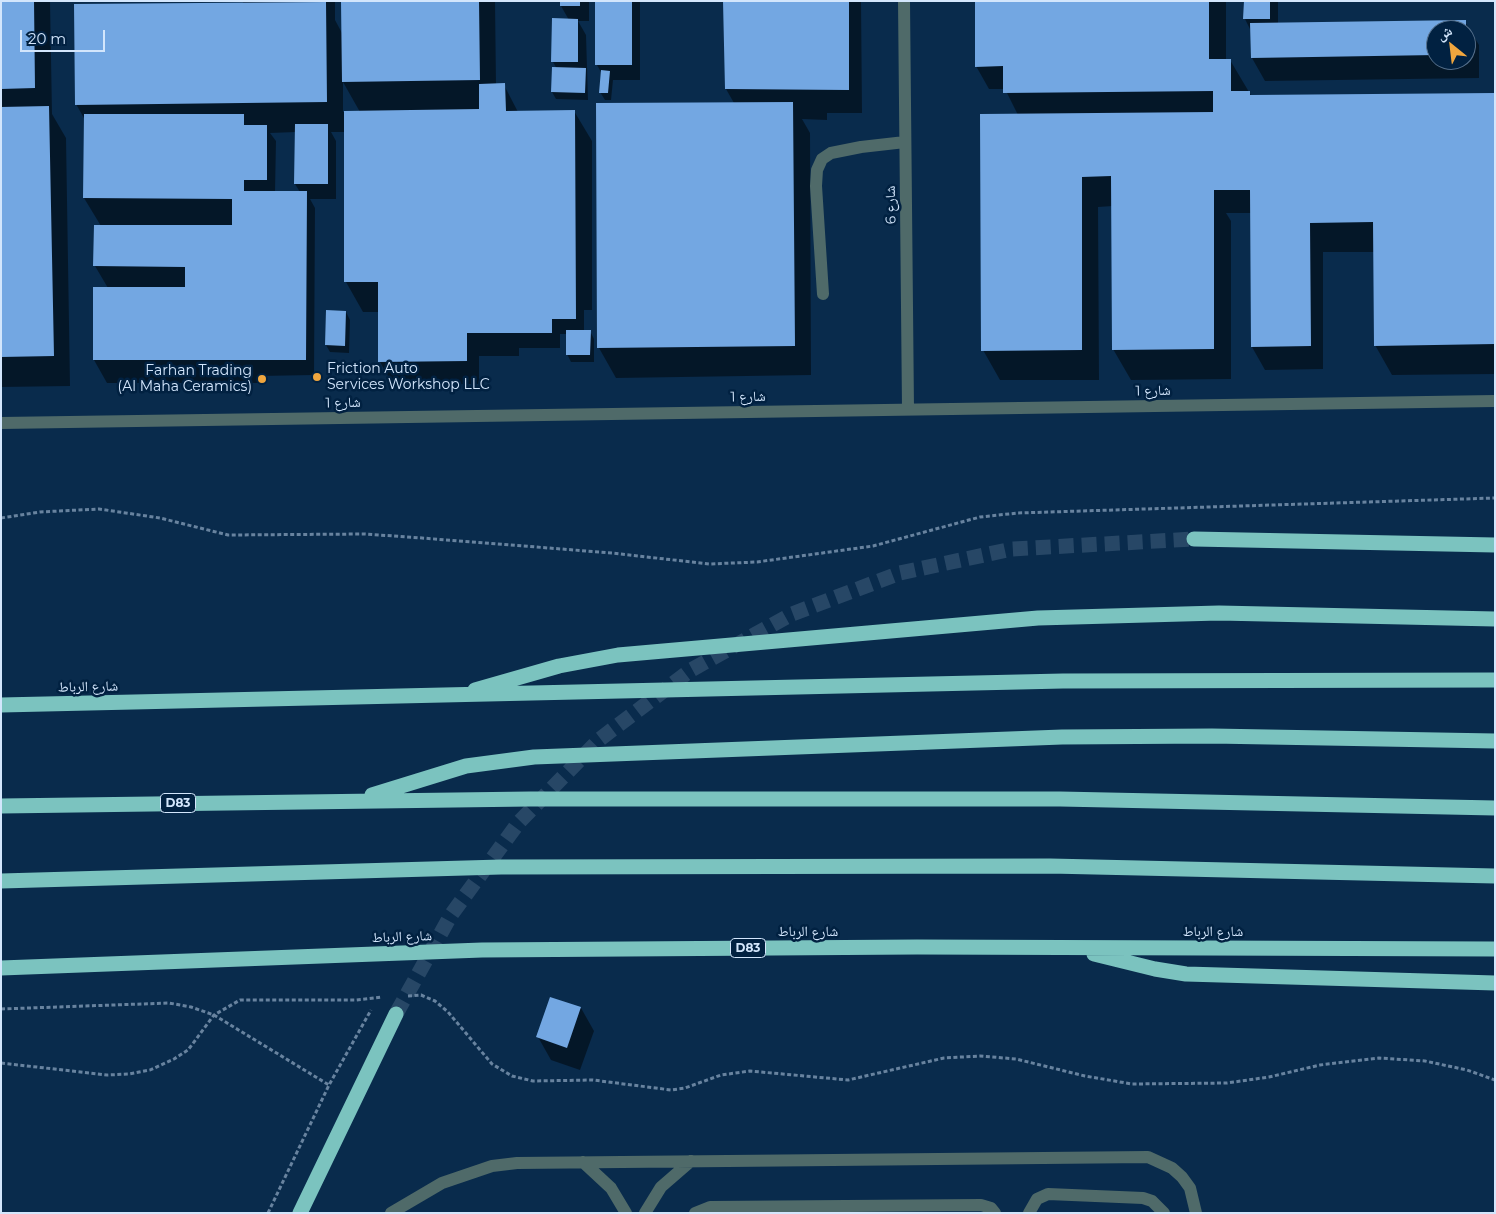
<!DOCTYPE html>
<html>
<head>
<meta charset="utf-8">
<style>
  body { margin:0 }
  #map { position:relative; width:1496px; height:1214px; overflow:hidden; background:#092b4c; font-family:Montserrat,"Noto Naskh Arabic",sans-serif }
  canvas { display:block }
  .frame { position:absolute; inset:0; border:2px solid #d3e6fc; pointer-events:none }
  .north { position:absolute; left:1426px; top:20px; width:50px; height:50px; box-sizing:border-box; background:#012141; border:1px solid #55708c; border-radius:50%; rotate:331deg; font-size:14px; font-weight:700; line-height:20px; text-align:center; color:#d3e6fc }
  .north::after { content:''; display:block; margin:auto; width:18px; height:22px; background:#f0a63e; clip-path:polygon(50% 0,100% 100%,50% 72%,0 100%) }
  .scale { position:absolute; left:20px; top:30px; width:85px; height:22px; box-sizing:border-box; border:2px solid #d3e6fc; border-top:0; padding-left:6px; font-size:15px; line-height:18px; white-space:nowrap; color:#d3e6fc; -webkit-text-stroke:4px #012141; paint-order:stroke }
</style>
</head>
<body>
<div id="map">
<canvas width="1496" height="1214"></canvas>
<div class="frame"></div>
<div class="north">ش</div>
<div class="scale">20 m</div>
</div>
<script>
const c = document.querySelector('canvas').getContext('2d');
c.lineJoin = 'round';
function paint(path, color) { c.fillStyle = color; c.fill(path, 'evenodd'); }
const poly = rows => new Path2D(rows.map(r => 'M' + r).join(''));
function trace(path, color, width, dash) { c.strokeStyle = color; c.lineWidth = width; c.lineCap = dash ? 'butt' : 'round'; c.setLineDash(dash || []); c.stroke(path); }
function drawText(font, color, halo, rows, align = 'center') {
  c.font = font + ' Montserrat,"Noto Naskh Arabic",sans-serif'; c.lineWidth = 5; c.setLineDash([]); c.textBaseline = 'middle'; c.strokeStyle = halo; c.fillStyle = color; for (const [text, x, y, turn = 0] of rows) {
    c.save(); c.translate(x, y); c.rotate((+turn || 0) * Math.PI / 180); c.textAlign = isNaN(turn) ? turn : align; if (halo) c.strokeText(text, 0, 0); c.fillText(text, 0, 0); c.restore();
  }
}
const shadow = poly([
  [1,1,50,1,52,114,66,138,70,386,1,387],
  [242,1,335,1,335,20,342,33,342,1,495,1,496,85,504,85,518,112,574,111,592,141,592,310,584,310,584,331,590,331,594,339,594,362,571,362,567,354,568,334,560,334,560,348,519,348,519,356,479,356,479,384,393,385,380,362,380,312,363,312,346,282,345,132,331,132,336,141,336,199,310,199,315,208,314,375,259,376,259,383,107,383,94,360,94,288,108,288,95,266,95,226,101,226,84,198,85,120,76,104,244,4],
  [343,82,360,112,343,112],
  [296,132,295,184,300,192,275,192,276,141,270,133],
  [561,1,589,1,589,21,578,21,586,35,588,100,556,99,552,92,557,69,553,62,569,20,561,6],
  [597,1,640,1,640,80,613,80,611,100,605,100,600,92,602,74,597,65],
  [724,1,861,1,862,113,827,113,827,120,802,119,810,133,811,375,616,378,599,348,734,103,726,89],
  [976,1,1226,1,1226,60,1230,60,1252,97,1495,94,1495,374,1392,375,1375,345,1375,252,1323,252,1323,369,1265,370,1252,347,1251,213,1226,213,1231,221,1231,379,1131,380,1113,349,1113,206,1098,207,1099,380,1000,380,983,350,1018,115,1005,89,989,89,976,66],
  [1245,1,1278,1,1278,24,1465,22,1479,45,1479,78,1265,81,1252,58,1251,31,1245,19],
  [1436,30,1466,30,1466,60,1436,60],
  [346,312,350,320,349,353,330,352,326,345],
  [551,998,581,1008,594,1031,580,1070,551,1060,538,1037]
]);
const building = poly([
  [1,1,34,1,35,88,1,89],
  [341,1,479,1,480,80,342,82],
  [560,1,580,1,580,6,560,6],
  [595,1,632,1,632,65,595,65],
  [723,1,849,1,849,90,725,89],
  [975,1,1209,1,1209,59,1231,59,1231,91,1250,91,1250,95,1495,93,1495,344,1374,346,1373,222,1310,223,1311,346,1251,347,1250,190,1214,190,1214,349,1112,350,1111,176,1082,177,1082,350,981,351,980,114,1213,112,1213,91,1003,93,1003,66,975,67],
  [1244,1,1270,1,1270,19,1243,19],
  [326,2,327,102,75,105,74,4],
  [552,18,578,19,578,62,551,62],
  [1466,20,1466,30,1436,30,1436,55,1251,58,1250,23],
  [552,67,586,68,585,93,551,92],
  [601,70,610,71,608,93,599,93],
  [505,83,506,111,575,110,576,319,552,319,552,333,467,333,467,361,378,362,378,282,344,282,344,111,479,109,479,84],
  [793,102,795,346,597,348,596,103],
  [49,106,54,356,1,357,1,107],
  [84,114,244,114,244,125,267,125,267,180,244,180,244,191,307,191,306,360,93,360,93,287,185,287,185,267,93,266,94,225,232,225,232,199,83,198],
  [295,124,328,124,328,184,294,184],
  [326,310,346,311,345,346,325,345],
  [566,330,591,330,590,355,566,355],
  [550,997,581,1007,567,1048,536,1037]
]);
const highwayTunnel = poly([
  [396,1014,451,915,519,822,600,739,691,670,792,614,900,573,1012,549,1194,539]
]);
const path = poly([
  [1,518,40,512,99,509,160,518,228,535,365,534,422,538,612,553,709,564,757,562,873,546,980,517,1018,513,1495,498],
  [408,996,421,995,435,1001,448,1012,492,1064,512,1076,533,1081,593,1080,671,1090,685,1088,721,1075,750,1071,848,1080,944,1058,980,1056,1016,1059,1085,1076,1132,1084,1227,1083,1269,1077,1320,1065,1379,1058,1425,1061,1467,1070,1495,1080],
  [1,1009,169,1003,191,1007,214,1015,329,1085],
  [1,1063,107,1075,129,1074,150,1070,174,1059,188,1050,214,1015,240,1000,356,1000,382,997],
  [268,1213,329,1085,371,1010]
]);
const minor = poly([
  [904,1,908,409],
  [823,294,816,186,817,170,822,159,831,153,861,147,905,142],
  [1,423,1495,401],
  [583,1162,611,1188,626,1213],
  [391,1213,442,1183,492,1166,517,1163,1148,1157,1172,1168,1182,1177,1190,1188,1196,1213],
  [645,1213,661,1187,691,1161],
  [695,1213,710,1207,981,1205,991,1208,995,1213],
  [1029,1213,1037,1199,1048,1194,1143,1198,1152,1201,1164,1213]
]);
const highway = poly([
  [1194,539,1495,545],
  [475,690,559,666,618,655,1038,618,1219,613,1495,619],
  [1,705,1063,681,1495,680],
  [372,795,466,766,534,757,1062,737,1212,736,1495,741],
  [1,806,530,799,1060,799,1495,808],
  [1,881,501,867,1050,866,1495,876],
  [1094,954,1155,969,1186,974,1495,983],
  [1,968,482,950,917,947,1495,949],
  [300,1213,396,1014]
]);
const markers = [
  [317,377,5,"#f0a63e"],
  [262,379,5,"#f0a63e"]
];
const shields = [
  [178,803,35],
  [748,948,35]
];
const shieldNames = [
  ["D83",178,803],
  ["D83",748,948]
];
const streetNames = [
  ["شارع 6",891,205,-91],
  ["شارع 1",1153,391,-1],
  ["شارع 1",748,397,-1],
  ["شارع 1",343,403,-1],
  ["شارع الرباط",88,687,-1],
  ["شارع الرباط",808,932],
  ["شارع الرباط",1213,932],
  ["شارع الرباط",402,937,-2]
];
const poiNames = [
  ["Friction Auto",327,369],
  ["Services Workshop LLC",327,385],
  ["Farhan Trading",252,371,"right"],
  ["(Al Maha Ceramics)",252,387,"right"]
];
paint(shadow, '#0007');
paint(building, '#73a7e2');
trace(highwayTunnel, '#274766', 15, [15, 8]);
trace(path, '#68839f', 3, [4, 2.5]);
trace(minor, '#4f6a69', 12);
trace(highway, '#7bc3bf', 15);
for (const [x, y, r, color] of markers) { const dot = new Path2D(); dot.arc(x, y, r, 0, 2 * Math.PI); c.fillStyle = color; c.fill(dot); trace(dot, '#012141', 2); }
for (const [x, y, w] of shields) { const box = new Path2D(); box.roundRect(x - w / 2, y - 9.5, w, 19, 4); c.fillStyle = '#012141'; c.fill(box); trace(box, '#d3e6fc', 1); }
drawText('bold 12px', '#d3e6fc', null, shieldNames);
drawText('14px', '#d3e6fc', '#012141', streetNames);
drawText('14px', '#d3e6fc', '#012141', poiNames, 'left');
</script>
</body>
</html>
